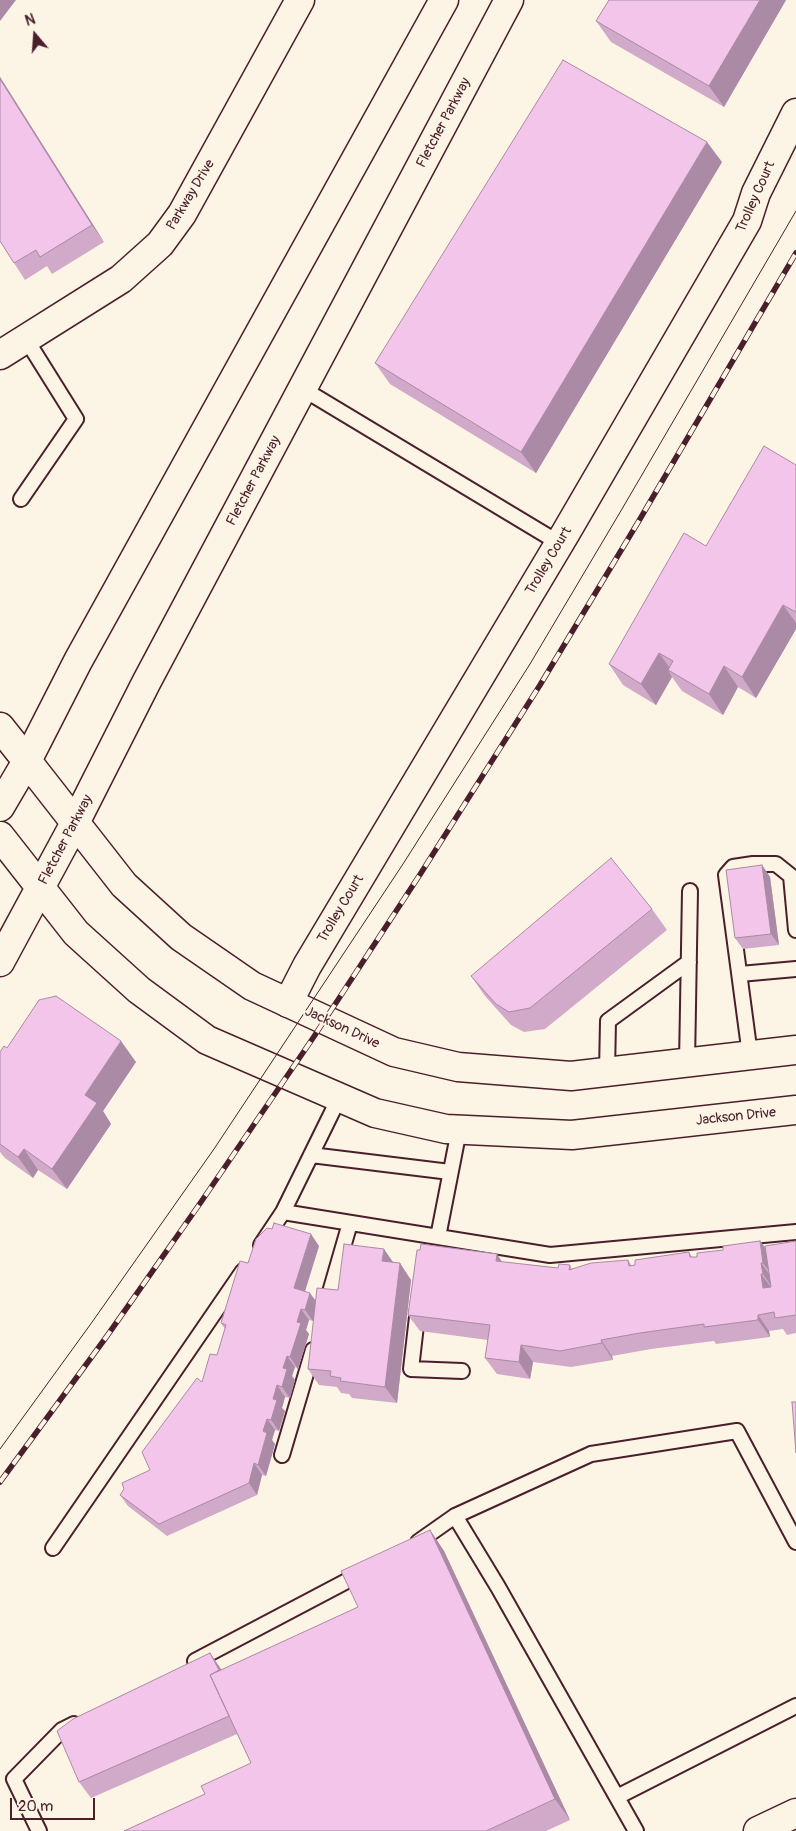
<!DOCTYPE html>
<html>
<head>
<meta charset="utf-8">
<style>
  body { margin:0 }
  #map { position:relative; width:796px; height:1831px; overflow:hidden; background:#fcf5e5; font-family:Pangolin,sans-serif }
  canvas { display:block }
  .north { position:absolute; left:10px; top:10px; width:50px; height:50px; -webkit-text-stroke:4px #fcf5e5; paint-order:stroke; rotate:342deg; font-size:14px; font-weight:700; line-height:20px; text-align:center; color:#4a1f2b }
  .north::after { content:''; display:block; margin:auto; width:18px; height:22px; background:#4a1f2b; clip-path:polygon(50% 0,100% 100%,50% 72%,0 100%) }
  .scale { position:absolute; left:10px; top:1798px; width:85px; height:22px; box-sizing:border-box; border:2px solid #4a1f2b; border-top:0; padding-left:6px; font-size:15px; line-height:18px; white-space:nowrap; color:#4a1f2b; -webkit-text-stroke:4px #fcf5e5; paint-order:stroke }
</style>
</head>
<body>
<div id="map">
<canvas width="796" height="1831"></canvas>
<div class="north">N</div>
<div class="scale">20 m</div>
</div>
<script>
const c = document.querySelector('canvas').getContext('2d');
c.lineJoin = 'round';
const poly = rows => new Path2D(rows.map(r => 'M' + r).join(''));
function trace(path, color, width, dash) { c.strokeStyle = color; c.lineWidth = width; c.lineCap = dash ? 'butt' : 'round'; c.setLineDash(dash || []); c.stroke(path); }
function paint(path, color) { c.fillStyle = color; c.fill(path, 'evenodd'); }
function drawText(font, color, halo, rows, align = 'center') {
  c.font = font + ' Pangolin,sans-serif'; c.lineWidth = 4; c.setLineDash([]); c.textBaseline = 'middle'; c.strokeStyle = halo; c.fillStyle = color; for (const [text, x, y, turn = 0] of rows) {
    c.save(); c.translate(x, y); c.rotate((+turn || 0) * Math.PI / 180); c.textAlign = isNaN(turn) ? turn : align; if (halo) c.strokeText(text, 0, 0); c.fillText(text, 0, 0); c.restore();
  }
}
const service = poly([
  [303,389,559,543],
  [21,499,76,419,26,339],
  [740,974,796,969],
  [750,1055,726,875,733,867,753,864,776,864,791,876,796,930],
  [687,1063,690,891],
  [607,1072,608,1021,689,962],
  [311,1155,450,1172],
  [283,1212,550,1255,796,1232],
  [438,1237,459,1130],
  [261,1245,283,1212,339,1098],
  [326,1306,350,1223],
  [418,1308,411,1369,462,1371],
  [282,1455,313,1350],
  [418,1542,455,1516],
  [53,1548,243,1271],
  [195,1661,362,1573],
  [617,1797,796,1706],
  [39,1831,14,1779,62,1730,74,1724],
  [636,1831,498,1587,455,1516,591,1454,737,1431,796,1542]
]);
const minor = poly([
  [288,1003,307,966,565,534,747,221,756,193,796,113]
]);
const tertiary = poly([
  [0,355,121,279,160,244,182,214,300,0]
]);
const secondary = poly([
  [0,727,27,761],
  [758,1831,796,1813]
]);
const primary = poly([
  [27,761,124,885,181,937,252,986,394,1052,458,1067,571,1076,796,1050],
  [0,807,27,761,78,661,444,0],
  [0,836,76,933,139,990,207,1040,375,1113,446,1129,572,1135,796,1110],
  [0,962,75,823,147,681,509,0]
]);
const tram = poly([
  [0,1449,90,1325,214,1149,403,864,530,664,622,509,796,211]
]);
const rail = poly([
  [0,1482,107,1336,201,1202,313,1038,421,873,540,685,640,519,796,253]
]);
const wall = poly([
  [786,0,724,107,611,42,596,21],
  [0,77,104,242,52,274,47,266,25,280,0,241],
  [722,162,536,473,390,384,375,363],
  [796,465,796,629,756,698,738,687,723,715,682,691,672,677,656,705,623,685,609,664,706,546],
  [762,865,770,877,779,945,743,949,735,938],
  [652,909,667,930,545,1029,524,1032,511,1025,485,996,471,976],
  [7,1048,136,1062,103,1111,111,1124,67,1189,38,1170,33,1178,5,1158,0,1152,0,1052],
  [760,1241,765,1247,796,1241,796,1333,787,1335,783,1329,769,1331,770,1337,716,1344,714,1341,651,1349,612,1356,613,1360,571,1367,533,1362,530,1379,497,1374,485,1358,488,1340,420,1331,408,1315,502,1262,558,1268,570,1265,572,1269,628,1260,632,1266,689,1252,692,1257,697,1257],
  [319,1246,305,1292,316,1301,393,1263,411,1280,397,1403,352,1398,349,1394,341,1393,337,1387,319,1385,308,1369,314,1318,313,1321,309,1320,306,1330,309,1334,298,1369,295,1367,292,1376,295,1380,290,1398,285,1397,282,1408,285,1411,279,1431,275,1430,272,1440,275,1444,266,1476,262,1475,257,1495,167,1536,128,1506,120,1495,150,1470,202,1382,217,1355,225,1329,221,1323,248,1263],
  [430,1530,444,1551,570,1820,546,1831,124,1831,205,1794,251,1763,237,1734,91,1798,79,1782,210,1653,222,1670,358,1607]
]);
const shadedWall = poly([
  [0,0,16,0,0,21],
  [760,0,786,0,724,107,709,86],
  [0,77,104,242,92,225,0,79],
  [707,142,722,162,536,473,521,452],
  [783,605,796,623,796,629,756,698,742,677],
  [659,653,674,674,668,670,672,677,656,705,641,684],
  [724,666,738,687,723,715,709,694],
  [762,865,770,877,779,945,771,934],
  [121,1041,136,1062,103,1111,111,1124,67,1189,52,1169,85,1095],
  [24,1149,38,1170,33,1178,18,1157],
  [311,1234,319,1246,302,1300,294,1288],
  [760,1241,772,1257,775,1279,763,1263],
  [384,1249,395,1265,382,1261],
  [497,1254,508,1271,496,1261],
  [400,1263,411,1280,397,1403,385,1387],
  [761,1263,773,1279,774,1290,763,1274],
  [761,1274,773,1290,763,1288],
  [310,1293,318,1304,313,1321,305,1310],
  [301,1309,309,1320,306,1330,309,1334,298,1369,290,1357,297,1322],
  [758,1315,769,1331,770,1337,758,1320],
  [601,1340,612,1356,613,1360,602,1343],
  [521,1345,533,1362,530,1379,519,1362],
  [287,1356,295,1367,292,1376,295,1380,290,1398,282,1387,283,1368],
  [277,1385,285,1397,282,1408,285,1411,279,1431,271,1420,273,1399],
  [267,1419,275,1430,272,1440,275,1444,266,1476,258,1465,263,1431],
  [254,1463,262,1475,257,1495,249,1483],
  [430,1530,444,1551,570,1820,555,1799],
  [210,1653,221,1670,230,1686,219,1670]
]);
const building = poly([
  [609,0,760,0,709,86,596,21,609,0],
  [563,60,707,142,521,452,375,363,563,60],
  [0,79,92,225,40,257,36,250,14,263,0,241,0,79],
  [764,446,796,465,796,612,783,605,742,677,724,666,709,694,668,670,673,661,659,653,641,684,609,664,684,533,706,546,764,446],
  [611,858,652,909,530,1008,509,1012,496,1004,471,976,611,858],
  [762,865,771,934,735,938,726,870,762,865],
  [56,996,121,1041,85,1095,97,1103,52,1169,24,1149,18,1157,0,1144,0,1052,4,1046,7,1048,39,1000,56,996],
  [274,1223,311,1234,294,1288,310,1293,305,1310,301,1309,297,1322,301,1323,290,1357,287,1356,283,1368,287,1369,282,1387,277,1385,273,1399,277,1400,271,1420,267,1419,263,1431,267,1433,258,1465,254,1463,249,1483,159,1524,120,1495,124,1489,122,1483,150,1470,142,1452,197,1378,202,1382,210,1354,217,1355,226,1325,221,1323,240,1261,248,1263,256,1239,267,1228,272,1229,274,1223],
  [760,1241,763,1263,761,1263,763,1274,761,1274,763,1288,771,1287,765,1246,796,1241,796,1315,775,1318,774,1312,758,1315,758,1320,704,1327,704,1324,640,1333,601,1340,602,1343,560,1351,521,1345,519,1362,485,1358,490,1325,408,1315,417,1250,420,1250,421,1244,497,1254,496,1261,558,1268,559,1264,570,1265,569,1270,591,1263,628,1260,629,1266,635,1265,635,1260,689,1252,690,1257,697,1257,697,1253,723,1250,723,1246,760,1241],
  [344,1244,384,1249,382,1261,400,1263,385,1387,340,1381,341,1378,330,1376,331,1371,308,1369,317,1288,338,1290,344,1244],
  [792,1402,796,1402,796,1453,792,1402],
  [430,1530,555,1799,486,1831,124,1831,205,1794,201,1786,251,1763,210,1675,358,1607,341,1571,430,1530],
  [210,1653,219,1670,210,1675,229,1716,79,1782,57,1731,73,1719,210,1653]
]);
const streetNames = [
  ["Fletcher Parkway",444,123,-62],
  ["Parkway Drive",191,195,-59],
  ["Trolley Court",756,197,-66],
  ["Fletcher Parkway",254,481,-62],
  ["Trolley Court",549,561,-59],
  ["Fletcher Parkway",66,840,-62],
  ["Trolley Court",341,909,-59],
  ["Jackson Drive",342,1028,25],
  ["Jackson Drive",736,1117,-6]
];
trace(service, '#4a1f2b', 18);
trace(minor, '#4a1f2b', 31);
trace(tertiary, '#4a1f2b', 31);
trace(secondary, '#4a1f2b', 31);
trace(primary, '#4a1f2b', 31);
trace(service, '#fcf5e5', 14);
trace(minor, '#fcf5e5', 28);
trace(tertiary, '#fcf5e5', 28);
trace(secondary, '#fcf5e5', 28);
trace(primary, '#fcf5e5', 28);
trace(tram, '#4a1f2b', 1);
trace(rail, '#4a1f2b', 5.5);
trace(rail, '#fcf5e5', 4, [11]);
paint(wall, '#d1a9c9');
paint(shadedWall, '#aa8aa4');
paint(building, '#f3c5ea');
trace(building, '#aa8aa4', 1);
drawText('14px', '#4a1f2b', '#fcf5e5', streetNames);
</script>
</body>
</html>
